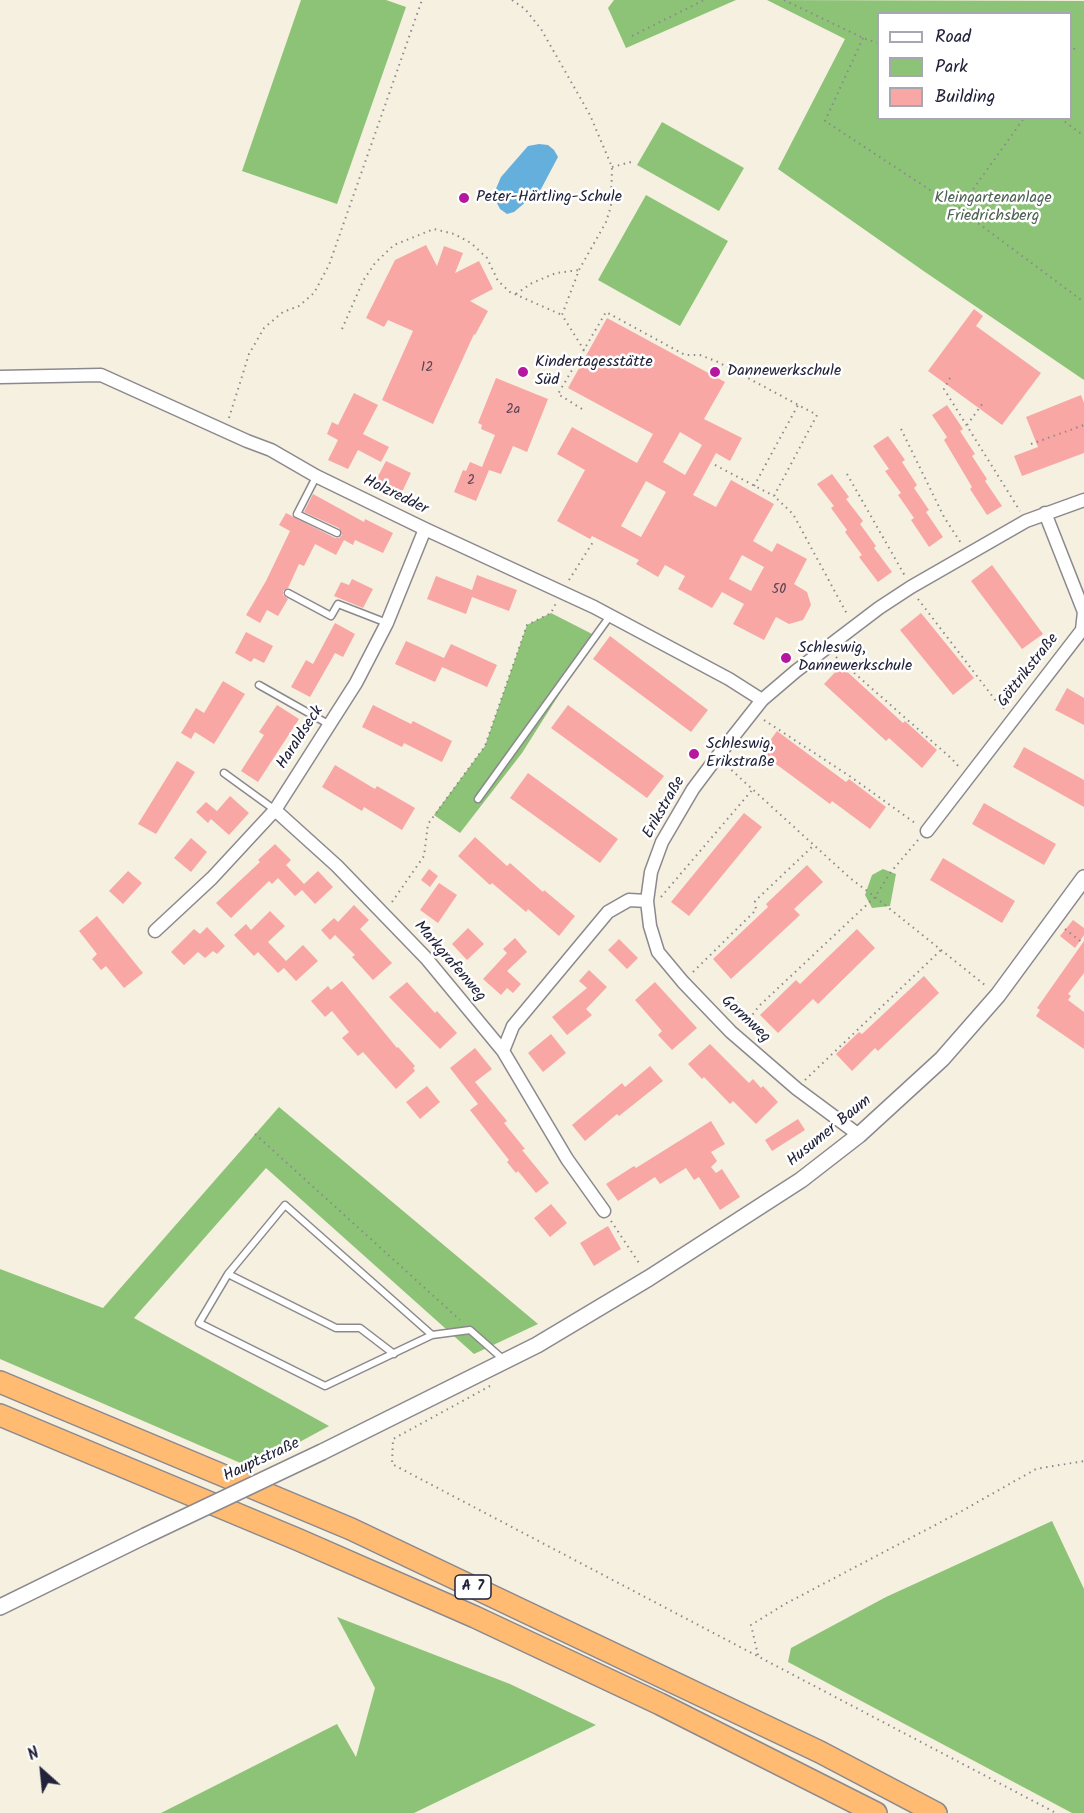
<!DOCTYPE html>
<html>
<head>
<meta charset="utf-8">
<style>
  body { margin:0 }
  #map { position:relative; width:1084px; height:1813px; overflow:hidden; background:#f5f0e0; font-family:Kalam,sans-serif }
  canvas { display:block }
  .legend { position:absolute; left:877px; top:12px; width:195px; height:108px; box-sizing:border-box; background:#fff; border:2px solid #a7a7b1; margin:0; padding:8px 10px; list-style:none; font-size:18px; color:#22223b }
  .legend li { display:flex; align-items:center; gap:12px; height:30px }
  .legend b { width:30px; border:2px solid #a7a7b1 }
  .north { position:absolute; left:12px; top:1741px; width:60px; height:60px; -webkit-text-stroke:4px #fff; paint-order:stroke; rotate:333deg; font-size:16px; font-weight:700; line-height:24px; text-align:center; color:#22223b }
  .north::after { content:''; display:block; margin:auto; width:21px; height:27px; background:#22223b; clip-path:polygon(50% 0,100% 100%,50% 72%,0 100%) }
</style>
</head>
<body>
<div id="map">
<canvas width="1084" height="1813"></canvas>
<ul class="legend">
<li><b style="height:8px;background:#fff"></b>Road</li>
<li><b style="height:16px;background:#8dc376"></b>Park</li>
<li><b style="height:16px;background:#f9a7a4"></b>Building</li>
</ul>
<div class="north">N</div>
</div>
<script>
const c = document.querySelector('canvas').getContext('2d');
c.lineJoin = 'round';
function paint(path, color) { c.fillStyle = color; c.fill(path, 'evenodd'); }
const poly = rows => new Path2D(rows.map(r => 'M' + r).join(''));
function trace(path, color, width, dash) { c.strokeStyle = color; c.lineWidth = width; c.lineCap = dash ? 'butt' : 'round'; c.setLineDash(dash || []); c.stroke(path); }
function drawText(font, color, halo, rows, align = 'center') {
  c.font = font + ' Kalam,sans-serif'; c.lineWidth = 5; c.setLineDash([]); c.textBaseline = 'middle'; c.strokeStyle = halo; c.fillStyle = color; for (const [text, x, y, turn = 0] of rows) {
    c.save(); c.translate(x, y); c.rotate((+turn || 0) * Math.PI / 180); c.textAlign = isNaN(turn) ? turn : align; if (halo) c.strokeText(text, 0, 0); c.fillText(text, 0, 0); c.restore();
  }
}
const green = poly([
  [301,0,386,0,406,7,337,204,242,171],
  [614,0,736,0,626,48,608,8],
  [767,0,1084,1,1084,380,925,272,778,169,845,39],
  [878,14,1070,14,1070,118,878,118],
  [662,122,744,168,719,211,637,165],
  [646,195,728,241,680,326,598,280],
  [551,613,596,636,522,753,460,833,434,815,485,746,527,625],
  [883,869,896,874,890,906,872,908,865,895,872,875],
  [279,1107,538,1324,474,1354,266,1168,134,1318,329,1426,252,1468,0,1359,0,1269,103,1308],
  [1052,1521,1084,1589,1084,1813,1072,1813,788,1662,791,1648,886,1597],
  [337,1617,510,1684,596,1725,414,1813,161,1813,337,1724,356,1757,375,1688]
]);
const water = poly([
  [539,144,548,145,554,150,558,157,541,189,514,212,507,214,500,209,496,201,495,191,501,177,528,146]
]);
const building = poly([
  [426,245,437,266,444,246,463,253,455,273,479,261,493,289,470,301,488,311,475,335,474,334,433,424,382,400,413,331,388,320,384,327,366,318,395,260],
  [974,309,983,316,976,326,1041,373,1002,425,928,371],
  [607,318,725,382,704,419,742,438,730,461,716,453,693,495,716,507,731,480,774,504,753,541,772,552,777,543,807,559,794,584,807,592,811,605,803,620,789,624,776,617,764,640,733,624,744,604,722,592,712,608,678,589,685,576,665,565,658,577,636,564,639,560,592,536,590,539,557,521,585,470,557,454,572,427,637,463,653,434,568,388],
  [680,432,702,445,685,475,663,462],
  [646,481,666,492,641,537,621,526],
  [742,555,764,567,751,591,729,579],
  [496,378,548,399,527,452,513,446,501,474,489,470,476,501,454,492,463,470,466,471,470,462,482,467,495,435,481,429,482,425,478,423],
  [354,393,378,405,363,434,389,447,381,462,358,450,348,469,328,460,338,440,327,434,332,422,338,425],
  [1081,395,1084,403,1084,453,1022,476,1014,456,1038,447,1026,417],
  [947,405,963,429,960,431,975,454,972,456,987,479,985,481,1002,506,987,515,970,489,972,487,944,440,947,437,932,415],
  [888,436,905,460,902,462,917,485,914,488,929,510,926,512,943,537,929,547,911,520,914,518,898,495,901,493,885,471,889,469,873,446],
  [386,461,411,473,401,494,375,482],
  [832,474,849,497,846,499,863,521,860,524,876,546,874,548,892,572,878,582,859,557,862,555,845,532,847,530,831,508,834,506,817,484],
  [313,494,364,522,365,519,393,533,383,553,355,540,353,545,344,540,336,555,315,544,304,566,299,564,288,588,283,591,283,595,288,599,278,616,267,610,260,623,246,615,266,581,290,531,279,525,286,513,335,538,339,538,342,535,339,528,304,512],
  [992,565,1043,634,1022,649,971,581],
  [477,575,517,590,509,611,472,597,466,614,427,599,436,576,472,590],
  [352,579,373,589,363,608,334,596,341,582,349,585],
  [921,613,974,678,953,695,900,630],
  [335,623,355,634,343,657,335,653,310,697,291,687,306,660,313,664],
  [246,632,273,646,264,663,254,658,251,662,235,653],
  [610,636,708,710,691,732,593,659],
  [406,641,444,658,451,644,497,665,487,687,442,667,435,682,395,664],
  [841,666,903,723,905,721,937,750,922,768,889,738,886,741,824,684],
  [223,681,245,694,214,744,195,732,191,739,181,733,196,708,204,713],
  [1067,688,1084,698,1084,725,1055,710],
  [277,705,299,719,258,782,241,771,264,735,259,732],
  [373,705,411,724,413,721,452,741,442,762,404,743,402,747,362,727],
  [568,705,664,776,647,798,551,728],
  [777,731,846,782,849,779,886,807,870,829,832,801,830,804,761,753],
  [1024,747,1084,780,1084,807,1013,767],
  [177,761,195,772,156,834,138,824],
  [335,765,375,789,377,786,415,808,402,830,364,807,362,811,322,787],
  [528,773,618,839,600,863,510,798],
  [230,796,249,813,229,835,211,819,208,823,196,812,206,802,217,811],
  [984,803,1056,844,1044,865,972,824],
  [744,813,762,827,689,916,671,902],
  [475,837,507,866,510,863,543,892,544,890,575,916,559,936,528,909,526,912,492,883,490,885,458,856],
  [191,838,207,852,191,872,174,858],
  [275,844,291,860,286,865,304,884,318,871,333,887,315,904,302,890,295,896,278,878,272,884,269,881,231,918,216,903,260,862,258,860],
  [943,858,1015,901,1002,923,930,880],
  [807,865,823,882,794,909,800,915,731,979,713,959,768,907,766,904],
  [429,869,438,876,430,887,421,880],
  [128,871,142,883,123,904,109,891],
  [439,883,457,895,438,923,420,910],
  [354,905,369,920,360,929,392,963,373,980,352,957,355,955,335,935,330,940,321,930,334,918,338,922],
  [270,911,285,926,268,942,286,961,303,945,318,961,296,981,284,968,278,973,258,952,254,956,234,935,246,924,251,930],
  [97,916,143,973,124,988,106,966,101,970,92,959,97,954,79,931],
  [1073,920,1084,928,1084,935,1075,948,1060,936],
  [207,927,225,946,217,954,213,951,205,958,198,952,184,965,171,952,194,929,200,934],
  [468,928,484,944,467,960,452,944],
  [857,929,875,948,818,1004,813,999,778,1033,760,1015,796,980,800,984],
  [515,938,527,952,507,971,521,984,513,993,507,988,501,995,483,979,507,953,503,949],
  [619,939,638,958,627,969,608,950],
  [1084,941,1084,973,1068,994,1071,996,1068,1000,1084,1012,1084,1049,1036,1016,1040,1010,1037,1008],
  [589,970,607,987,586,1009,592,1015,567,1035,552,1017,587,988,579,981],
  [924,976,939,993,878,1051,875,1048,852,1071,836,1054,859,1032,862,1034],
  [342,981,397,1048,398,1047,415,1066,413,1068,415,1071,396,1089,363,1052,358,1056,342,1038,349,1032,332,1011,325,1017,311,1001,328,986,331,990],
  [407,982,435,1013,437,1011,457,1033,440,1049,389,997],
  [655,982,697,1028,672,1050,658,1035,662,1031,635,1000],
  [551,1034,566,1053,543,1072,528,1053],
  [710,1044,749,1083,753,1079,761,1088,763,1086,778,1102,756,1124,733,1101,730,1104,704,1077,702,1079,688,1064],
  [475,1048,492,1069,475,1082,507,1121,504,1123,525,1149,522,1150,549,1183,536,1193,518,1171,516,1173,507,1162,509,1160,470,1110,478,1104,450,1068],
  [650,1066,663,1081,619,1116,617,1114,585,1141,572,1125,622,1083,625,1087],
  [427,1086,440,1102,420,1119,406,1102],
  [798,1119,805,1130,772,1151,765,1140],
  [711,1121,725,1144,711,1152,717,1161,711,1167,716,1173,722,1169,740,1197,720,1210,699,1177,694,1180,686,1168,660,1184,655,1177,618,1201,606,1184,634,1166,636,1168],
  [551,1204,567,1223,550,1237,534,1218],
  [608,1226,621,1249,594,1266,580,1243]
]);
const path = poly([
  [512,0,525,9,541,29,590,115,612,167,611,206,606,222,579,270,562,315,584,350],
  [784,0,863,38,878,43],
  [632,36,704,0],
  [863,38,825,121,959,209,1024,118],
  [1070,54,1077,45],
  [1060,118,1084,136],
  [612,167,635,161],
  [959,209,1084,302],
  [516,294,532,283,556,273,579,270],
  [342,329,363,281,375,263,394,245,434,229,454,234,471,243,487,258,498,281,510,292,562,315],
  [950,378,944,389,1020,511],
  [582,409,558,394,606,312,685,355,700,355,718,362,817,415,774,496,793,514,847,614],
  [229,418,249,354,264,328,283,312,299,306,314,293,329,265,422,0],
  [967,425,983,403],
  [901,429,944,517,961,543],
  [1031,444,1084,425],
  [715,465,774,496],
  [847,474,905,576],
  [754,486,798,405],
  [569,580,593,542],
  [918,599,996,701,1006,710],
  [836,657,952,759,959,767],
  [764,720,851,777,915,823],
  [727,766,850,878,875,897,759,1006,745,1025],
  [918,840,890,873,875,897,986,986],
  [661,897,753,789],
  [392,902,424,856,428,824,485,746,527,625,551,613,556,603],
  [1065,929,1084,944],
  [693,972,756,910,755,901,813,846],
  [805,1080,941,950],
  [255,1134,460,1320],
  [611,1221,641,1266],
  [490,1386,393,1439,392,1464,1056,1813],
  [758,1655,751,1625,785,1604,960,1512,1036,1469,1084,1461]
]);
const service = poly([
  [316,477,297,514,337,533],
  [288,593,331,616,338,604,387,623],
  [259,685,330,725],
  [224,773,275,810],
  [478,799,610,616],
  [228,1274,336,1328,360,1328,394,1354],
  [432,1335,285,1205,228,1274,199,1323,325,1386,432,1335,470,1330,504,1360]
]);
const minor = poly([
  [0,377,101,375,247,441,271,450,316,476,425,529,594,607,729,679,762,700],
  [275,810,337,866,426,958,503,1051,567,1159,604,1211],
  [927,831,1082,630,1084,612,1045,513],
  [155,931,212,878,275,810,356,683,387,623,425,529],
  [503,1051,513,1026,608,912,629,900,647,901],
  [859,1135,797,1089,731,1032,683,982,658,952,650,926,647,901,651,872,662,842,693,789,717,757,762,700,796,671,879,608,911,587,1026,521,1084,500]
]);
const tertiary = poly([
  [322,1452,537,1345,649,1278,801,1180,859,1135,942,1059,998,995,1084,878],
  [0,1607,145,1536]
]);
const motorway = poly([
  [0,1382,351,1529,820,1752,936,1813],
  [0,1415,299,1540,475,1617,660,1704,876,1813]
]);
const tertiaryBridge = poly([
  [145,1536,322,1452]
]);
const markers = [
  [464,198,6,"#b5179e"],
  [523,372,6,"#b5179e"],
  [715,372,6,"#b5179e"],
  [786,658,6,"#b5179e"],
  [694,754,6,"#b5179e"]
];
const numberNames = [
  ["12",427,369],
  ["2a",513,411],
  ["2",471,482],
  ["50",779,591]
];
const shields = [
  [473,1587,36]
];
const shieldNames = [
  ["A 7",473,1587]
];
const poiNames = [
  ["Peter-Härtling-Schule",476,198],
  ["Kindertagesstätte",535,363],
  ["Süd",535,381],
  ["Dannewerkschule",727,372],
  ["Schleswig,",798,649],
  ["Dannewerkschule",798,667],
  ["Schleswig,",706,745],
  ["Erikstraße",706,763]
];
const parkNames = [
  ["Kleingartenanlage",993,199],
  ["Friedrichsberg",993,217]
];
const streetNames = [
  ["Holzredder",395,496,26],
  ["Göttrikstraße",1029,671,-52],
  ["Haraldseck",301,738,-57],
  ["Erikstraße",665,808,-60],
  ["Markgrafenweg",449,962,49],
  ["Gormweg",745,1020,43],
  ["Husumer Baum",830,1132,-39],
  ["Hauptstraße",262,1461,-25]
];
paint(green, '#8dc376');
paint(water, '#65afdd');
paint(building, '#f9a7a4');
trace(service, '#8c898e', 9);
trace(minor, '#8c898e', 15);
trace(tertiary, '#8c898e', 18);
trace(motorway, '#8c898e', 24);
trace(path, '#8c898e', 2, [1.5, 4.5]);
trace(service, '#fff', 6);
trace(minor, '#fff', 12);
trace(tertiary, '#fff', 15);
trace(motorway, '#ffbb71', 21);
trace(tertiaryBridge, '#8c898e', 18, []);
trace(tertiaryBridge, '#fff', 15);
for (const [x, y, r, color] of markers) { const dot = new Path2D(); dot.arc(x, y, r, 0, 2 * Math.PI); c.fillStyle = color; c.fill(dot); trace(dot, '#fff', 2); }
drawText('14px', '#584355', null, numberNames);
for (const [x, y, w] of shields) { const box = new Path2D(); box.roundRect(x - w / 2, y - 12, w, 24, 4.5); c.fillStyle = '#fff'; c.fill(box); trace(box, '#22223b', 1.5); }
drawText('bold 15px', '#22223b', null, shieldNames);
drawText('16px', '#22223b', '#fff', poiNames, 'left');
drawText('16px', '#4d6253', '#fff', parkNames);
drawText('16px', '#22223b', '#fff', streetNames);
</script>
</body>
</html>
